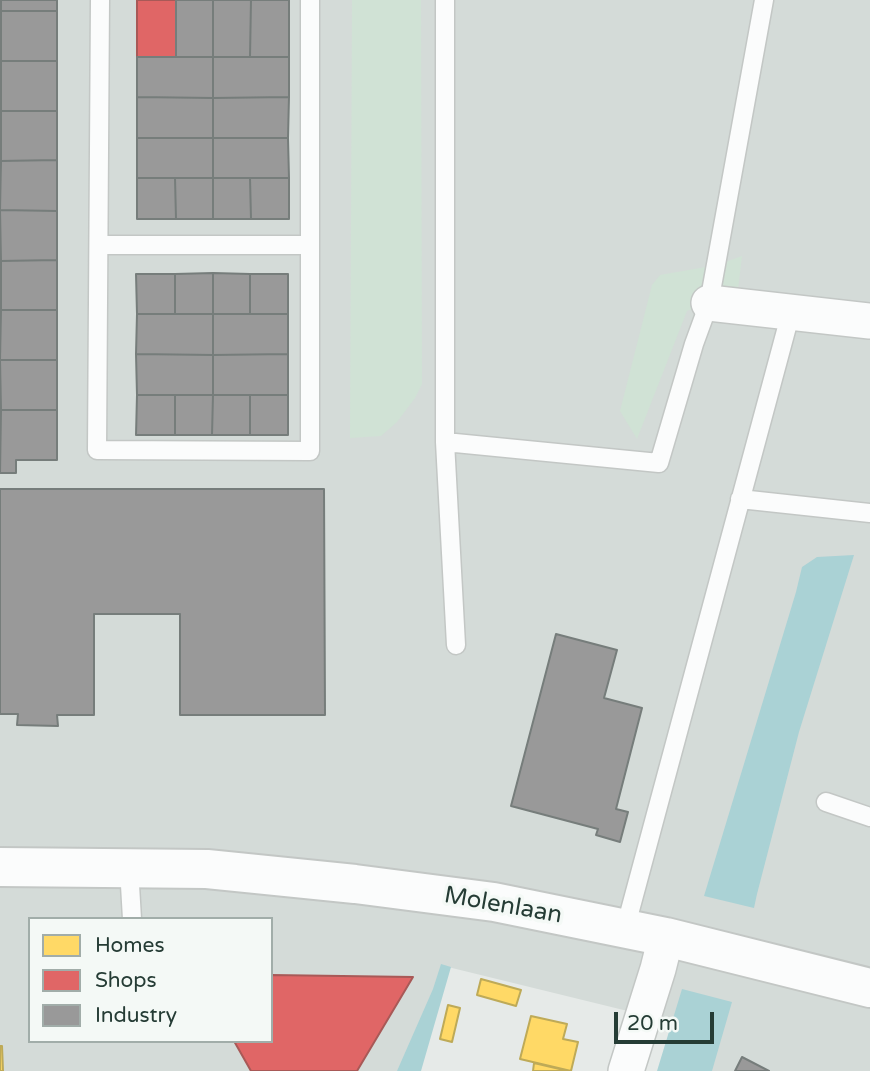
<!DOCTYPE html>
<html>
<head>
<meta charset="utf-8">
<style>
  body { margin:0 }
  #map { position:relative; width:870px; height:1071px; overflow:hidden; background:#e6eae8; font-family:"Varela Round",sans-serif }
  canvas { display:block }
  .legend { position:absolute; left:28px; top:917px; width:245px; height:126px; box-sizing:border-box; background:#f4f9f6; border:2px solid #a1ada9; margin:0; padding:9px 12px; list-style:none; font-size:21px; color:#253c35 }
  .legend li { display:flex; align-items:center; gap:14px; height:35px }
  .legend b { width:35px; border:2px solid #a1ada9 }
  .scale { position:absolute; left:614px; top:1012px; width:100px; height:32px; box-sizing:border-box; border:4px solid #253c35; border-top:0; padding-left:9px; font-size:21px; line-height:24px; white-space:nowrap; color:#253c35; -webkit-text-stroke:5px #f4f9f6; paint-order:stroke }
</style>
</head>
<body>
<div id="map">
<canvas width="870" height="1071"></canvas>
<ul class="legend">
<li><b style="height:19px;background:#ffd966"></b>Homes</li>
<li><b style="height:19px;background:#e06666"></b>Shops</li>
<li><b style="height:19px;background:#999"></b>Industry</li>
</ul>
<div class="scale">20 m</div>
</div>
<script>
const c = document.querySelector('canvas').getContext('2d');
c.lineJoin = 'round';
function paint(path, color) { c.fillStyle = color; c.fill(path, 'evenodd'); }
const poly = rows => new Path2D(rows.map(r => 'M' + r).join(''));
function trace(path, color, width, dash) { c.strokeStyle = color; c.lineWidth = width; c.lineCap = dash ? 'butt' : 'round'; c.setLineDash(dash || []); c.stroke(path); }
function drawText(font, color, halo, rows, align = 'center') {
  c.font = font + ' "Varela Round",sans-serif'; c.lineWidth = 7; c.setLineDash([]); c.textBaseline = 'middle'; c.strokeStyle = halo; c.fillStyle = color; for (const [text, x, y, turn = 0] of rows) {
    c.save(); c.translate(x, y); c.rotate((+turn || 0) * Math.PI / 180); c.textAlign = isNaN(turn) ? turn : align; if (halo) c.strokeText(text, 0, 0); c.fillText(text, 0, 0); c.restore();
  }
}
const built = poly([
  [0,0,870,0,870,1071,684,1071,697,1028,448,967,416,1071,0,1071],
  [30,919,271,919,271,1041,30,1041]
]);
const green = poly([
  [352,0,421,0,422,384,415,398,397,422,381,436,350,438],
  [742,256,737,298,703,304,687,311,637,439,620,411,652,285,660,275,717,265]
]);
const water = poly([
  [854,555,799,732,757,894,754,908,704,896,796,592,802,567,817,557],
  [441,964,451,967,421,1071,397,1071,433,989],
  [682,989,732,1002,712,1071,657,1071]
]);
const homes = poly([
  [481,979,521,990,516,1006,477,995,481,979],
  [448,1005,460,1008,452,1042,440,1039,448,1005],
  [531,1016,567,1024,563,1039,578,1042,571,1071,520,1059,531,1016],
  [0,1046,2,1046,3,1071,0,1071,0,1046],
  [534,1063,568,1071,533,1071,534,1063]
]);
const shops = poly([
  [137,0,176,0,176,57,137,57,137,0],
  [271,975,413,977,357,1071,251,1071,234,1041,271,1041,271,975]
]);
const industry = poly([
  [1,0,57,0,57,11,1,11,1,0],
  [176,0,213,0,213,57,176,57,176,0],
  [213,0,251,0,250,57,213,57,213,0],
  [251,0,289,0,289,57,250,57,251,0],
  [1,11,57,11,57,61,1,61,1,11],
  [137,57,213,57,213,98,137,97,137,57],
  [213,57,289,57,289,97,213,98,213,57],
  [1,61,57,61,57,111,1,111,1,61],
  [137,97,213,98,213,138,137,138,137,97],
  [289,97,288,138,213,138,213,98,289,97],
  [1,111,57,111,57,160,1,161,1,111],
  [137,138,213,138,213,178,137,178,137,138],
  [213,138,288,138,289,178,213,178,213,138],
  [57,160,57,211,0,210,1,161,57,160],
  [137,178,175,178,176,219,137,219,137,178],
  [175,178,213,178,213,219,176,219,175,178],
  [213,178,250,178,251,219,213,219,213,178],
  [250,178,289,178,289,219,251,219,250,178],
  [0,210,57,211,57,260,1,261,0,210],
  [57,260,57,310,1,310,1,261,57,260],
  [213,273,250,274,250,314,213,314,213,273],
  [213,273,213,314,175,314,175,274,213,273],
  [136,274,175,274,175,314,137,314,136,274],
  [250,274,288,274,288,314,250,314,250,274],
  [1,310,57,310,57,360,0,360,1,310],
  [137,314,213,314,213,355,136,354,137,314],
  [213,314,288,314,288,354,213,355,213,314],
  [136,354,213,355,213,395,137,395,136,354],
  [288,354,288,395,213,395,213,355,288,354],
  [0,360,57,360,57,410,1,410,0,360],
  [137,395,175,395,175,435,136,435,137,395],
  [175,395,213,395,212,435,175,435,175,395],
  [213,395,250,395,250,435,212,435,213,395],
  [250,395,288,395,288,435,250,435,250,395],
  [1,410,57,410,57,460,16,460,16,473,0,473,1,410],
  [0,489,324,489,325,715,180,715,180,614,94,614,94,715,57,715,58,726,17,725,18,714,0,714,0,489],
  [556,634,617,650,604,698,642,708,616,809,628,812,620,842,596,835,598,829,511,806,556,634],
  [742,1057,769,1071,735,1071,742,1057]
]);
const service = poly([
  [100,0,97,450,310,451,310,0],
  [445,0,445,442,456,645],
  [99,245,310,245],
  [445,442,659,463,694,344,709,303,764,0],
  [740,499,870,513],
  [826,802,870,817],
  [129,868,132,919],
  [625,929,791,312]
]);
const minor = poly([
  [709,303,870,321],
  [626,1071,658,969,666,937]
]);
const tertiary = poly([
  [0,867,207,869,355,884,494,902,666,937,870,988]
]);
const streetNames = [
  ["Molenlaan",503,906,10]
];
paint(built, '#d4dbd8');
paint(green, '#d0e2d5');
paint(water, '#aad2d5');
paint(homes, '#ffd966');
trace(homes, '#beaa57', 2);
paint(shops, '#e06666');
trace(shops, '#a85957', 2);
paint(industry, '#999');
trace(industry, '#767d7b', 2);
trace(service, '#c3c7c5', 21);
trace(minor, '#c3c7c5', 38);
trace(tertiary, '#c3c7c5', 42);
trace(service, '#fbfcfc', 18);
trace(minor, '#fbfcfc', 35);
trace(tertiary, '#fbfcfc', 38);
drawText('24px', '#253c35', '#f4f9f6', streetNames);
</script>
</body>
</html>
